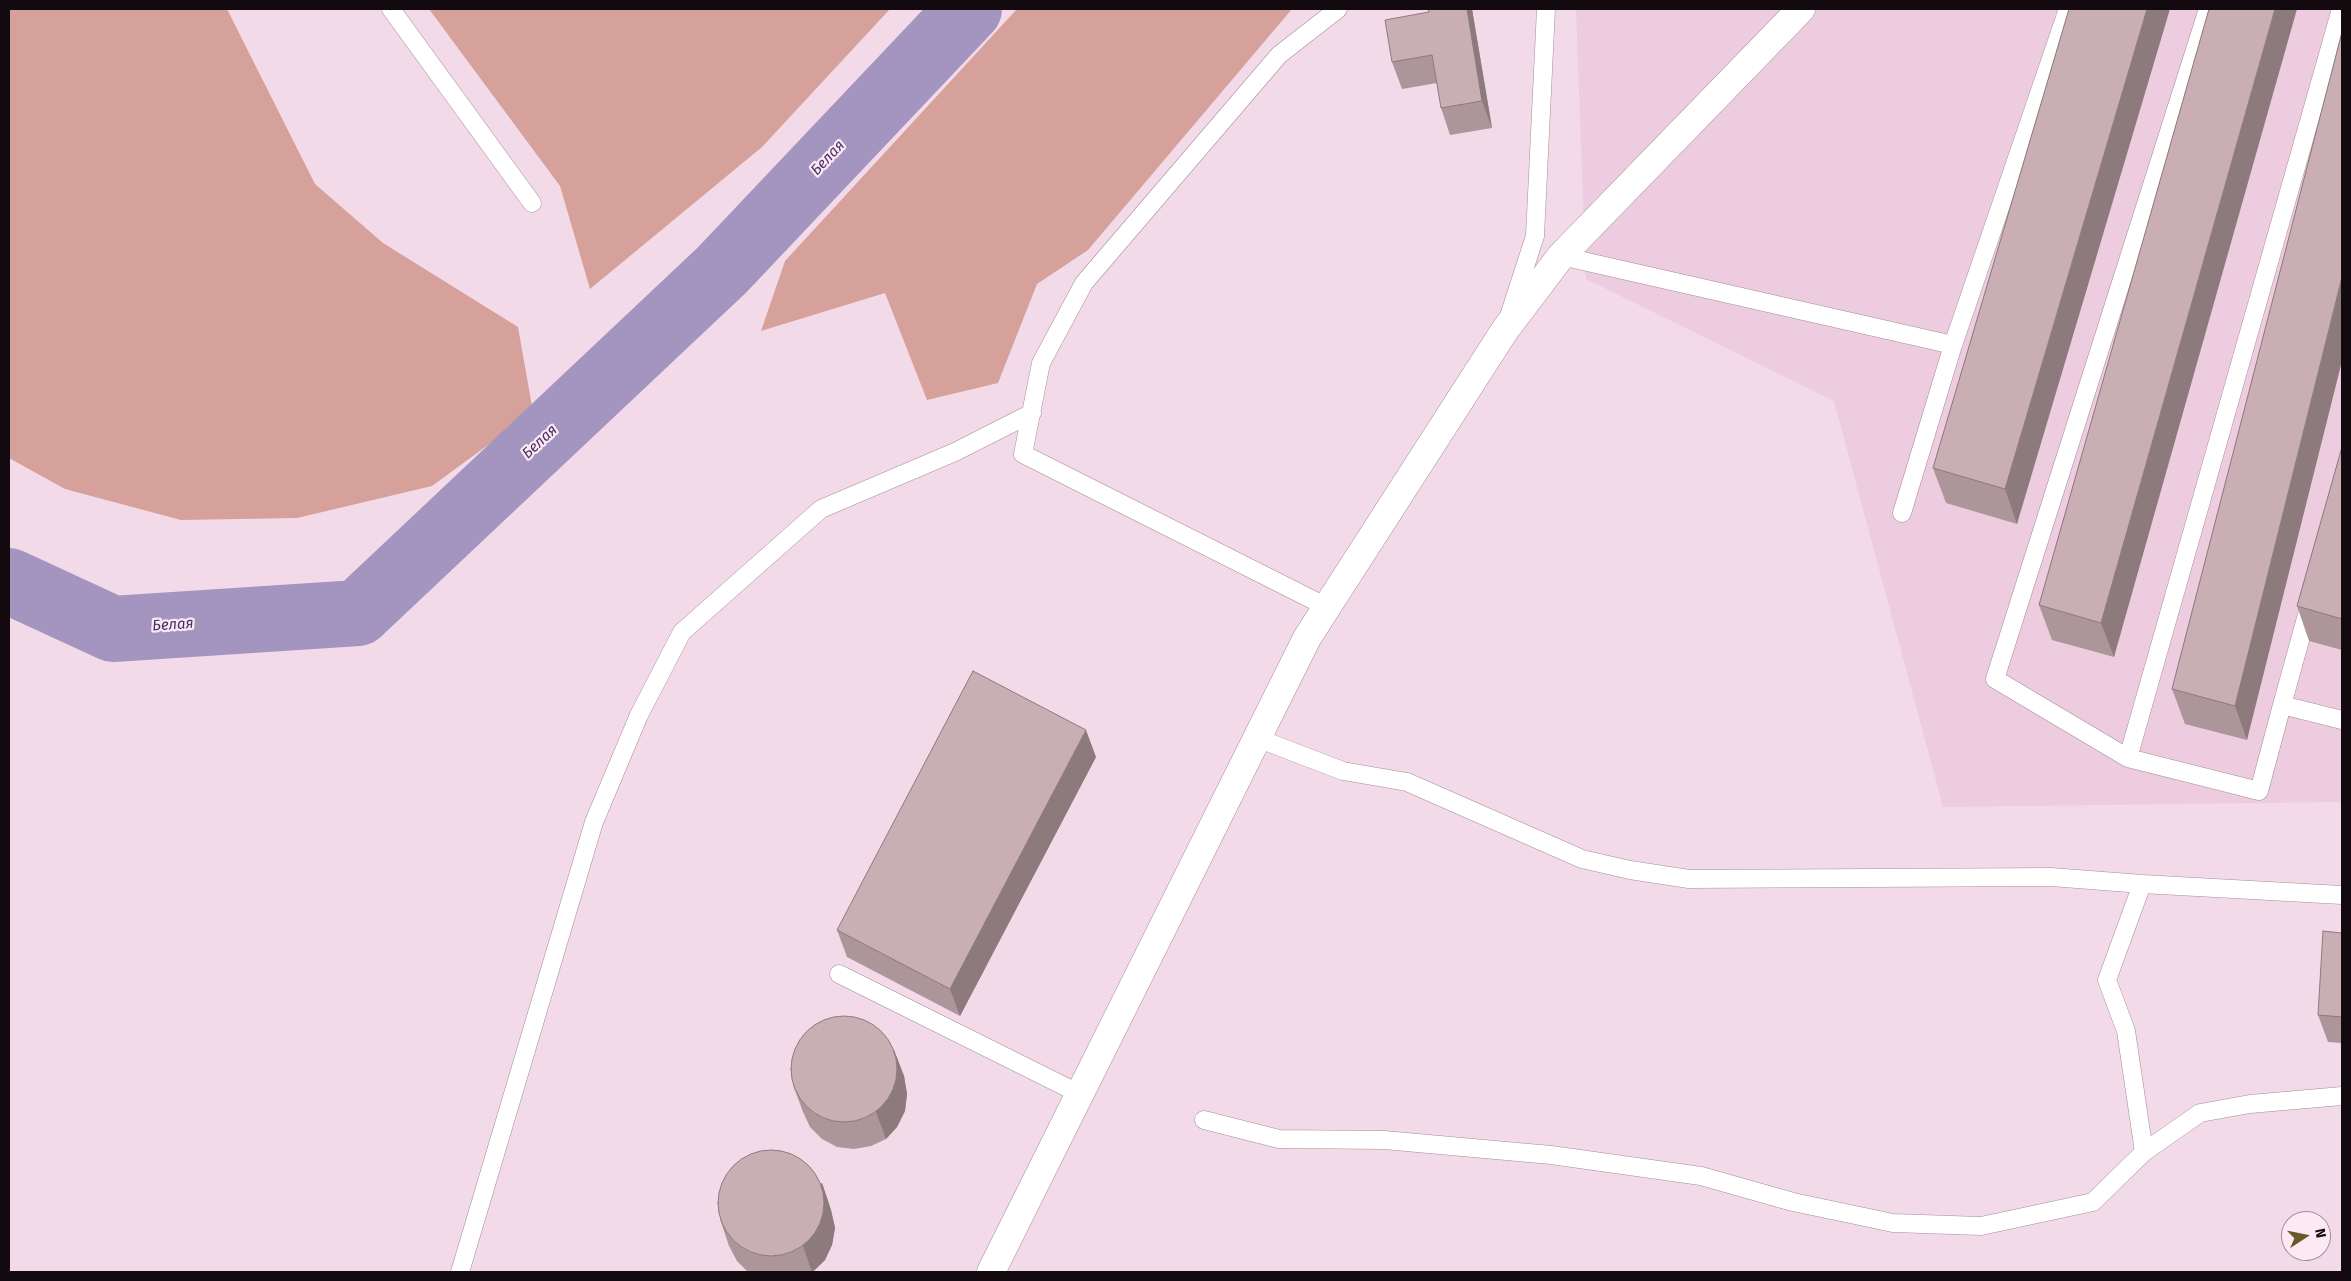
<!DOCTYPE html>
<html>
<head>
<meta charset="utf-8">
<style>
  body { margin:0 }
  #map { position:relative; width:2351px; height:1281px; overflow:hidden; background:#f3dae8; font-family:"Fira Sans",sans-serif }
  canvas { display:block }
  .frame { position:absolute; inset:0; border:10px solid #120a0e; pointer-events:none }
  .north { position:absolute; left:2281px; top:1211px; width:50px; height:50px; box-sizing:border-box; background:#fde9f4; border:1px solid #9f9098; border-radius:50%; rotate:79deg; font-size:14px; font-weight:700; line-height:20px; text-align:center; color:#120a0e }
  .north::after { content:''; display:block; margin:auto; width:18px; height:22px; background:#695a27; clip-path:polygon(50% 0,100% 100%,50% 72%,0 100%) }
</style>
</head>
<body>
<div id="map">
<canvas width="2351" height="1281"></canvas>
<div class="frame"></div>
<div class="north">N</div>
</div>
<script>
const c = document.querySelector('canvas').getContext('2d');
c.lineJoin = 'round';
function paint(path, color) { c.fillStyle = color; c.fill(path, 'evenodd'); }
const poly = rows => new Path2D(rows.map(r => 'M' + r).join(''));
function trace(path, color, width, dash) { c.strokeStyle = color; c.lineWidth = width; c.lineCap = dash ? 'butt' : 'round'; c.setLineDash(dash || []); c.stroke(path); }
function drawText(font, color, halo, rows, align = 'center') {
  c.font = font + ' "Fira Sans",sans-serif'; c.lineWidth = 4.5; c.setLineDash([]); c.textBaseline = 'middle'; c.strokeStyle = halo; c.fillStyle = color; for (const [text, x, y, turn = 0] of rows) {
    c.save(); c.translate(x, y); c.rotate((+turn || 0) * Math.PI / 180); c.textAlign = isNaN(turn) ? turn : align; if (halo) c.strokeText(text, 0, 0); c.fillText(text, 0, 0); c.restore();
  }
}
const built = poly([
  [1576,9,2342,9,2342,802,1943,807,1834,401,1586,279]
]);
const forest = poly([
  [9,9,227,9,315,184,383,243,518,327,533,412,432,486,297,518,181,520,65,489,9,458],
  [429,9,890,9,762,147,590,289,560,186],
  [1017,9,1292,9,1088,250,1037,284,998,383,927,400,885,293,761,331,785,261]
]);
const river = poly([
  [9,581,113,629,358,613,722,270,969,9]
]);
const service = poly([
  [391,9,532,203],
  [1561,256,1953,345,2068,9],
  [1510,313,1535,236,1546,9],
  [1902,513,1953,345],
  [2310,604,2282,705,2342,720],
  [1327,607,1023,454,1041,363,1084,283,1279,55,1338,9],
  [2282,705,2259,791,2128,758,2341,9],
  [1257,738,1343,771,1407,782,1582,859,1630,870,1689,879,2051,877,2142,884,2342,895],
  [2128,758,1995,679,2208,9],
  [839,974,1080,1094],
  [1204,1120,1279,1139,1384,1140,1551,1155,1701,1176,1793,1202,1893,1223,1981,1226,2093,1202,2144,1152,2126,1031,2107,980,2142,884],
  [2144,1152,2200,1113,2250,1104,2342,1096],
  [460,1272,594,822,639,715,682,632,821,509,955,452,1032,413]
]);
const minor = poly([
  [991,1272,1307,638,1505,330,1561,256,1801,9]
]);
const wall = poly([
  [1428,9,1472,9,1492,128,1450,135,1441,108,1437,83,1402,89,1392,62,1429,12],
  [2069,9,2017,524,1946,503,1933,468],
  [2209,9,2114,657,2052,640,2039,605],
  [2342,32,2247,740,2185,724,2172,689],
  [2342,447,2342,650,2309,641,2297,606],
  [1096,757,960,1016,847,957,837,930],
  [2342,933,2342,1043,2328,1042,2318,1015],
  [894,1050,904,1076,907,1094,905,1111,897,1127,886,1139,871,1146,854,1149,837,1147,822,1139,810,1127,803,1112,793,1085],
  [822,1183,831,1210,835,1228,832,1245,825,1260,813,1272,748,1272,737,1261,729,1246,720,1219]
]);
const shadedWall = poly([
  [1467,9,1472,9,1492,128,1482,101],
  [2147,9,2170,9,2017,524,2005,489],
  [2275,9,2297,9,2114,657,2101,623],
  [2342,277,2342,361,2247,740,2235,706],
  [1086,730,1096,757,960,1016,950,989],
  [894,1050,904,1076,907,1094,905,1111,897,1127,886,1139,876,1112],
  [822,1183,831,1210,835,1228,832,1245,825,1260,812,1272,803,1246]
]);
const building = poly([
  [1428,9,1467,9,1482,101,1441,108,1432,55,1392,62,1385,20,1429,12,1428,9],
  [2069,9,2147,9,2005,489,1933,468,2069,9],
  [2209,9,2275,9,2101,623,2039,605,2209,9],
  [2342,32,2342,277,2235,706,2172,689,2342,32],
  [2342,447,2342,619,2297,606,2342,447],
  [973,671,1086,730,950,989,837,930,973,671],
  [2323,931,2342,933,2342,1017,2318,1015,2323,931],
  '791 1069a53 53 0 1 1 106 0a53 53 0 1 1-106 0Z',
  '718 1203a53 53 0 1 1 106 0a53 53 0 1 1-106 0Z'
]);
const waterNames = [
  ["Белая",828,158,-47],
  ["Белая",540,442,-43],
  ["Белая",173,625,-4]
];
paint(built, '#ecccde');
paint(forest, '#d6a19a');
trace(river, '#a395c0', 66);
trace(service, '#a48d9a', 19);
trace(minor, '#a48d9a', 29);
trace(service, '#fff', 18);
trace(minor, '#fff', 28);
paint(wall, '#ad969a');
paint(shadedWall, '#8d7a7d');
paint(building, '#c9aeb3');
trace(building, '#8d7a7d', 1);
drawText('italic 15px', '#453067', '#fde9f4', waterNames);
</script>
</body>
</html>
